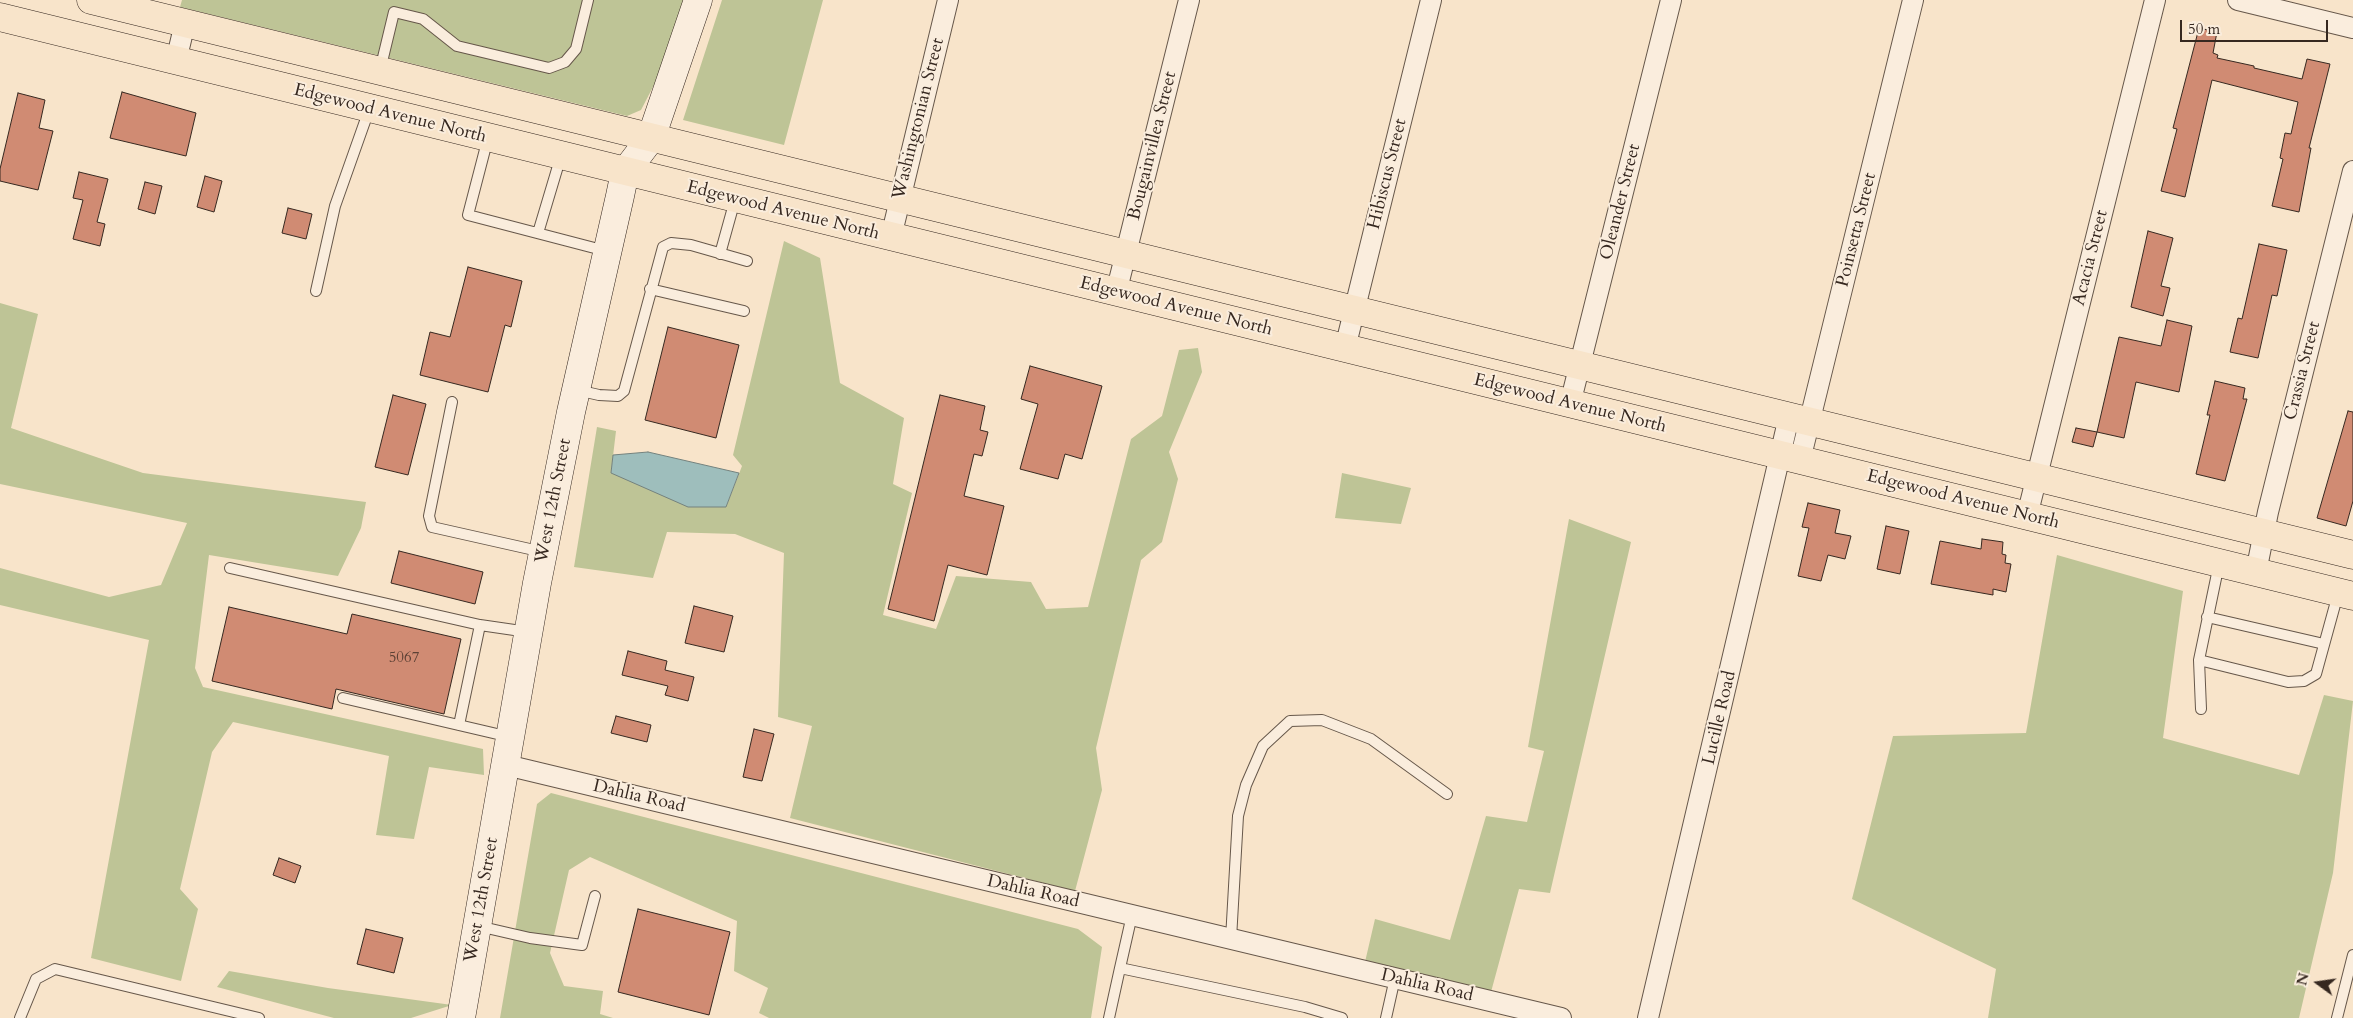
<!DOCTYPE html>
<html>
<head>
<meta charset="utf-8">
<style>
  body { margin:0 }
  #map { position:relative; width:2353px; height:1018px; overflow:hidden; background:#f8e4ca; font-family:Cardo,serif }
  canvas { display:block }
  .north { position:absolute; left:2293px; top:958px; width:50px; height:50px; -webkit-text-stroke:4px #faeddd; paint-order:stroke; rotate:284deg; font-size:14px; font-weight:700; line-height:20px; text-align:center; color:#362820 }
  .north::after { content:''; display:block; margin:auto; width:18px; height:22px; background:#362820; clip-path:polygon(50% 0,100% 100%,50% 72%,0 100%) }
  .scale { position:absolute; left:2180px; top:20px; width:148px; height:22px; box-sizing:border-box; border:2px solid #362820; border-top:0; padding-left:6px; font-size:15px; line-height:18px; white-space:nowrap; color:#362820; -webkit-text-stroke:4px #faeddd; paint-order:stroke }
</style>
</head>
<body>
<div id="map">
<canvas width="2353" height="1018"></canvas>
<div class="north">N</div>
<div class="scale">50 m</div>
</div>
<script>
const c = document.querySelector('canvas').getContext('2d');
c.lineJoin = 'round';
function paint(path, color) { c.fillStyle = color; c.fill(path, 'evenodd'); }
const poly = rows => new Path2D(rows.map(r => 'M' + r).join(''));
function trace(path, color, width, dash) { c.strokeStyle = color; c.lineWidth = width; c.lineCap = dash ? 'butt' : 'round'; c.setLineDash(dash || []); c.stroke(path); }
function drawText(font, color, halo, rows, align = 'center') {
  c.font = font + ' Cardo,serif'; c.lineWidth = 4; c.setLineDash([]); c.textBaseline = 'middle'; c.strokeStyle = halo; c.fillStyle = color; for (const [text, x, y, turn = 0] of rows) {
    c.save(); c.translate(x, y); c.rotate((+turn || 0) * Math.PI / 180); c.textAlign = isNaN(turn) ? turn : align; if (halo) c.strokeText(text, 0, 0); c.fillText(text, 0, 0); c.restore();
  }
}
const green = poly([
  [182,0,688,0,667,60,641,110,627,116,180,7],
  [722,0,823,0,784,145,683,120],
  [784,241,820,258,840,383,904,418,893,484,912,493,883,615,936,629,956,576,1031,582,1046,609,1088,607,1131,439,1162,416,1179,350,1198,348,1202,372,1169,452,1178,479,1162,542,1141,560,1096,748,1102,790,1075,891,790,818,812,726,778,717,784,553,735,534,667,532,653,578,574,567,597,427,616,431,611,473,726,507,742,466,733,455],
  [0,303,38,314,11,428,143,473,366,502,361,528,338,576,209,555,195,668,203,687,483,749,484,775,429,767,414,839,376,835,389,756,233,722,212,752,180,889,198,909,181,981,91,958,149,640,0,605,0,568,109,597,161,585,187,523,0,484],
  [1342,473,1411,488,1401,524,1335,518],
  [1569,519,1631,542,1550,893,1519,889,1491,992,1365,962,1375,919,1450,940,1486,816,1527,822,1544,751,1528,747],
  [2057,555,2183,591,2163,738,2299,775,2324,695,2353,701,2333,873,2299,1018,1988,1018,1996,969,1852,899,1893,736,2026,733],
  [551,793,1078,929,1102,947,1091,1018,769,1018,759,1013,768,988,734,971,737,921,590,857,569,870,550,953,564,986,603,991,600,1014,613,1018,500,1018,537,804],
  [229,971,328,988,452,1005,411,1018,334,1018,217,987]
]);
const water = poly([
  [648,452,739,473,726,507,688,507,611,473,613,455,648,452]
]);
const building = poly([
  [2199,28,2217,32,2213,53,2218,55,2217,58,2254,66,2254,68,2302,79,2307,59,2330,64,2309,148,2311,148,2299,212,2272,206,2283,159,2280,158,2285,133,2291,134,2298,102,2212,80,2185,197,2161,191,2177,129,2173,128,2199,28],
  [122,92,196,113,186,156,110,138,122,92],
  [18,93,45,100,39,128,53,131,38,190,0,181,0,169,18,93],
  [79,172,108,179,97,222,105,224,100,246,73,239,83,200,73,198,79,172],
  [205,176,222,181,214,212,197,207,205,176],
  [145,182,162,186,155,214,138,209,145,182],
  [288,208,312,214,306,239,282,233,288,208],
  [2148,231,2173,238,2161,286,2170,288,2163,316,2131,307,2148,231],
  [2259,244,2287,250,2277,296,2272,295,2258,358,2230,352,2238,318,2242,319,2259,244],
  [468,267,522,281,511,327,505,325,488,392,420,375,430,332,450,337,468,267],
  [2167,320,2192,326,2179,392,2136,382,2124,438,2097,432,2119,337,2161,346,2167,320],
  [668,327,739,345,716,438,645,420,668,327],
  [1030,366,1102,386,1082,459,1065,454,1058,479,1020,469,1038,404,1021,399,1030,366],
  [2215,381,2245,388,2243,399,2247,399,2225,481,2196,474,2210,415,2207,415,2215,381],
  [393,395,426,404,408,475,375,467,393,395],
  [940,395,985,406,980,430,988,432,982,456,974,454,964,496,1004,506,987,575,948,565,934,621,888,609,940,395],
  [2348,411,2353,412,2353,501,2346,526,2317,518,2348,411],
  [2076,428,2097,432,2093,447,2072,442,2076,428],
  [1808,503,1840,510,1835,533,1851,536,1845,559,1828,555,1821,581,1798,576,1809,528,1802,527,1808,503],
  [1886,526,1909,531,1900,574,1877,569,1886,526],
  [1982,539,2003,542,2002,554,2006,555,2005,563,2011,564,2006,592,1993,589,1993,595,1931,584,1940,541,1981,549,1982,539],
  [399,551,483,572,475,604,391,583,399,551],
  [694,606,733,616,724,652,685,643,694,606],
  [229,607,347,634,352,614,461,639,444,714,336,689,332,709,212,681,229,607],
  [628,651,667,661,665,670,694,677,688,701,665,695,668,686,622,675,628,651],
  [616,716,651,725,647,742,611,733,616,716],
  [754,729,774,734,762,781,743,777,754,729],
  [279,858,301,866,295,883,273,875,279,858],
  [638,909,730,932,709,1015,618,992,638,909],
  [366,929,403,938,394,973,357,964,366,929]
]);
const lane = poly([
  [380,70,394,12,423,19,457,46,549,68,565,62,576,49,588,0],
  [488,138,468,215,606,251],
  [538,233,561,156],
  [720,254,735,200],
  [650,289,744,311],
  [316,291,335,206,369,110],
  [577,390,599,395,618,396,624,391,663,247,671,243,691,245,747,261],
  [452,402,429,516,432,527,543,552],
  [2219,564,2199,660,2288,682,2304,681,2316,674,2338,594],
  [230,568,480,625,528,632],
  [2207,617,2324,644],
  [2199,660,2201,709],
  [343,698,510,737],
  [459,725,480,625],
  [1132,915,1120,968,1305,1007,1342,1018],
  [478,926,530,938,582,945,595,896],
  [1231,939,1238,816,1246,785,1263,746,1290,721,1322,720,1371,739,1447,794],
  [20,1018,36,979,55,969,259,1018],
  [1109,1018,1120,968],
  [1386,1018,1395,978],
  [2337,1018,2353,955]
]);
const street = poly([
  [2238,0,2353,28],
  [176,61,185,23],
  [891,237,948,0],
  [1116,293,1189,0],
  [1345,348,1431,0],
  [1570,404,1671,0],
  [1800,460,1913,0],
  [2027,516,2155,0],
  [2256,572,2268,512,2353,171],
  [506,765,1561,1018],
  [1648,1018,1789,417]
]);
const secondary = poly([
  [461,1018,537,583,571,412,620,196,625,172,651,138,698,0]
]);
const primary = poly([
  [91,0,2353,555],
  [0,17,2353,596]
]);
const numberNames = [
  ["5067",404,659]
];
const streetNames = [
  ["Edgewood Avenue North",390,114,14],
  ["Washingtonian Street",919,119,-76],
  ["Bougainvillea Street",1153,146,-76],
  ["Hibiscus Street",1388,174,-76],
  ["Oleander Street",1621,202,-76],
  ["Edgewood Avenue North",783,211,14],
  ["Poinsetta Street",1857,230,-76],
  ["Acacia Street",2091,258,-76],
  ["Edgewood Avenue North",1176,307,14],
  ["Crassia Street",2303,371,-76],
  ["Edgewood Avenue North",1570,404,14],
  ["Edgewood Avenue North",1963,500,14],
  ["West 12th Street",554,501,-79],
  ["Lucille Road",1720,718,-77],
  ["Dahlia Road",639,797,13],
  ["Dahlia Road",1033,892,13],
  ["West 12th Street",482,900,-80],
  ["Dahlia Road",1427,986,13]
];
paint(green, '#bec496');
paint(water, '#9ebebc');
trace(water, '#74827e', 1);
paint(building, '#d08b73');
trace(building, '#362820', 1);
trace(lane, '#66574a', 12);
trace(street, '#66574a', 22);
trace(secondary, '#362820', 29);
trace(primary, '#362820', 29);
trace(lane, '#faeddd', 10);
trace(street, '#faeddd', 20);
trace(secondary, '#faeddd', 28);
trace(primary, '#f8e4ca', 28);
drawText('15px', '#5c4135', null, numberNames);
drawText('18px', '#362820', '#faeddd', streetNames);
</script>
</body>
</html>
